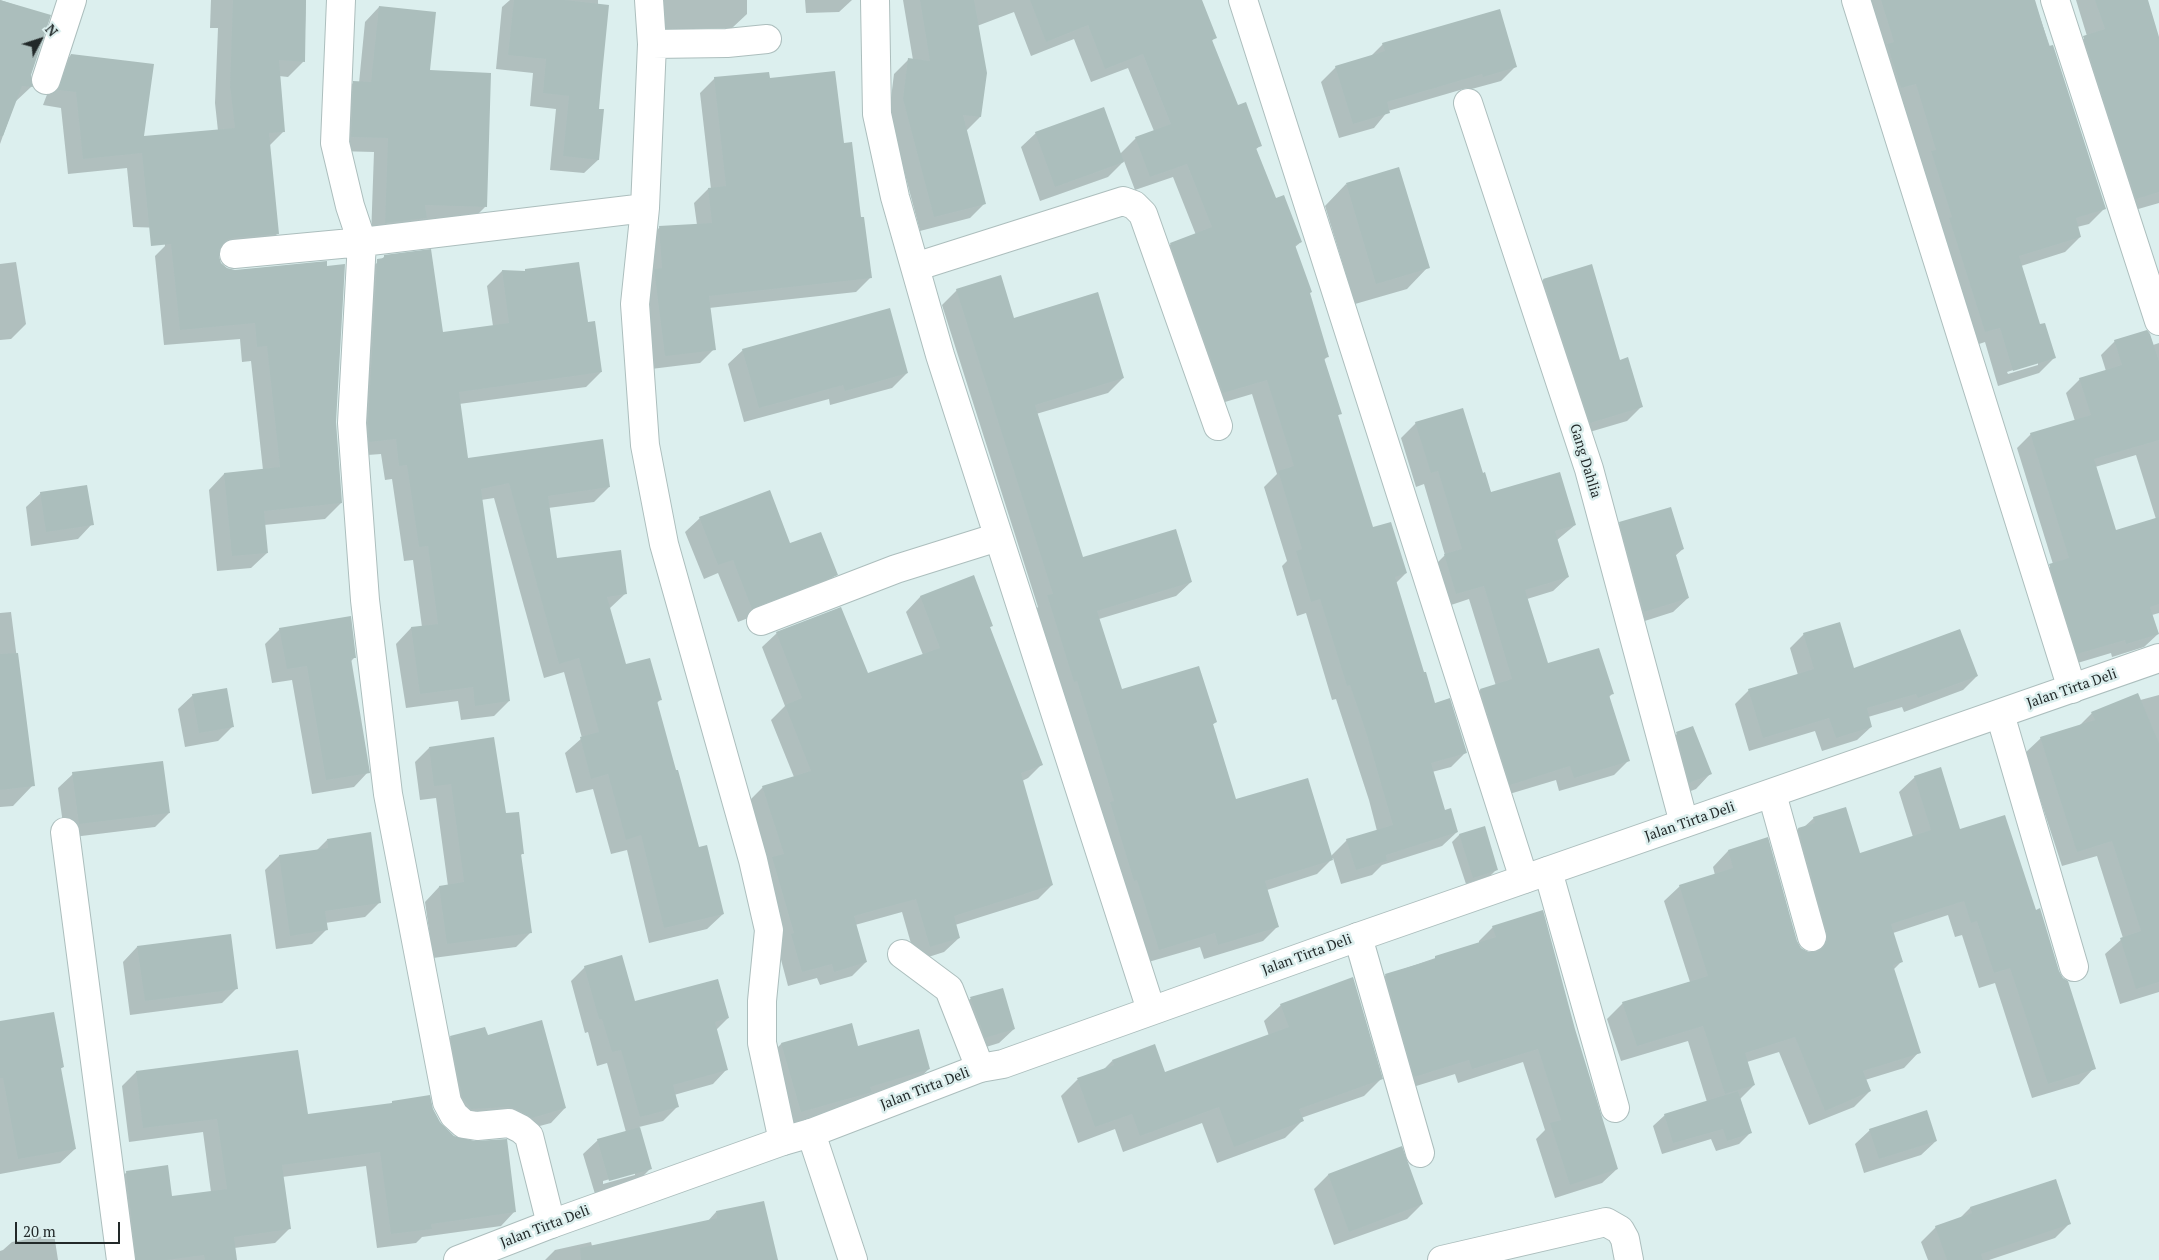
<!DOCTYPE html>
<html>
<head>
<meta charset="utf-8">
<style>
  body { margin:0 }
  #map { position:relative; width:2159px; height:1260px; overflow:hidden; background:#dcefee; font-family:"PT Serif",serif }
  canvas { display:block }
  .north { position:absolute; left:15px; top:15px; width:50px; height:50px; -webkit-text-stroke:4px #dcefee; paint-order:stroke; rotate:50deg; font-size:14px; font-weight:700; line-height:20px; text-align:center; color:#222929 }
  .north::after { content:''; display:block; margin:auto; width:18px; height:22px; background:#222929; clip-path:polygon(50% 0,100% 100%,50% 72%,0 100%) }
  .scale { position:absolute; left:15px; top:1222px; width:105px; height:22px; box-sizing:border-box; border:2px solid #222929; border-top:0; padding-left:6px; font-size:15px; line-height:18px; white-space:nowrap; color:#222929; -webkit-text-stroke:4px #dcefee; paint-order:stroke }
</style>
</head>
<body>
<div id="map">
<canvas width="2159" height="1260"></canvas>
<div class="north">N</div>
<div class="scale">20 m</div>
</div>
<script>
const c = document.querySelector('canvas').getContext('2d');
c.lineJoin = 'round';
function paint(path, color) { c.fillStyle = color; c.fill(path, 'evenodd'); }
const poly = rows => new Path2D(rows.map(r => 'M' + r).join(''));
function trace(path, color, width, dash) { c.strokeStyle = color; c.lineWidth = width; c.lineCap = dash ? 'butt' : 'round'; c.setLineDash(dash || []); c.stroke(path); }
function drawText(font, color, halo, rows, align = 'center') {
  c.font = font + ' "PT Serif",serif'; c.lineWidth = 5; c.setLineDash([]); c.textBaseline = 'middle'; c.strokeStyle = halo; c.fillStyle = color; for (const [text, x, y, turn = 0] of rows) {
    c.save(); c.translate(x, y); c.rotate((+turn || 0) * Math.PI / 180); c.textAlign = isNaN(turn) ? turn : align; if (halo) c.strokeText(text, 0, 0); c.fillText(text, 0, 0); c.restore();
  }
}
const shadow = poly([
  [0,0,49,16,30,75,31,87,15,102,0,144],
  [211,0,306,0,304,61,288,77,279,76,284,131,269,146,277,234,262,249,217,254,221,264,335,422,341,503,325,519,264,525,267,553,251,568,217,571,209,490,224,474,263,470,251,361,242,362,240,339,164,345,155,256,165,246,164,228,133,227,127,168,68,174,61,108,43,105,56,71,71,55,143,138,218,131,215,103,218,28,210,28],
  [510,0,598,0,598,160,584,173,550,170,556,109,530,106,533,73,496,69,502,7],
  [654,0,747,0,747,14,732,28,655,30],
  [805,0,852,0,839,12,806,13],
  [903,0,1201,0,1215,37,1211,42,1237,107,1261,145,1255,150,1276,199,1301,242,1295,247,1328,356,1324,360,1340,413,1337,417,1372,529,1406,573,1396,583,1423,674,1434,704,1466,752,1451,767,1432,772,1444,811,1457,832,1442,846,1382,865,1372,875,1341,884,1333,858,1317,874,1267,890,1278,926,1263,941,1204,959,1200,947,1145,963,1034,611,1038,607,942,305,957,290,1123,378,1108,393,1036,414,1082,559,1191,582,1176,596,1099,619,1121,690,1215,722,1212,725,1235,801,1331,856,1347,840,1377,831,1369,800,1336,699,1332,700,1306,613,1297,616,1282,566,1287,561,1264,487,1277,474,1252,394,1208,407,1156,259,1171,244,1196,235,1173,177,1135,190,1124,161,1108,177,1040,201,1021,147,1036,133,1120,154,1136,138,1154,131,1128,68,1091,82,1074,39,1031,56,1014,12,977,26,980,117,966,131,985,203,970,218,920,231,889,114,894,74,908,60,913,60],
  [1858,0,2034,0,2105,208,2089,224,2077,227,2080,237,2065,252,2021,266,2039,326,2054,358,2039,373,1998,386,1985,342,1970,347],
  [2038,362,2038,365,2008,374,2007,372],
  [2076,0,2146,0,2159,42,2159,203,2121,214,2068,52,2087,36],
  [379,7,429,71,485,207,471,221,424,220,411,233,371,237,374,152,337,151,339,97,354,82,359,83,365,22],
  [1383,44,1516,66,1501,81,1468,90,1467,88,1388,111,1374,128,1339,138,1321,82,1336,67,1371,56],
  [715,78,768,79,843,144,860,218,870,278,856,292,709,308,714,349,700,363,651,369,645,242,659,228,697,225,694,203,708,189,711,189,700,93],
  [1346,184,1428,267,1407,289,1355,304,1325,206],
  [385,256,442,333,493,326,487,286,502,271,524,272,587,323,601,372,586,387,459,404,467,459,609,487,594,502,548,508,556,560,626,593,609,609,625,666,660,700,656,704,698,849,723,914,707,929,649,943,627,850,611,854,593,789,576,793,565,753,582,738,564,672,544,678,494,498,481,500,509,701,494,716,461,720,458,701,406,708,396,644,411,628,422,627,413,560,404,561,392,479,385,480,381,454,354,456,362,276],
  [16,262,26,324,11,339,0,340,0,264],
  [1591,266,1619,361,1642,406,1627,421,1576,436,1529,295,1543,280],
  [2115,341,2153,345,2159,343,2159,613,2152,615,2158,634,2144,647,2112,657,2111,653,2064,667,2036,579,2053,564,2017,448,2031,434,2075,421,2066,393,2080,379,2106,371,2101,355],
  [2136,455,2156,519,2115,532,2095,467],
  [743,350,907,373,892,388,830,405,829,399,744,422,728,364],
  [1416,423,1482,474,1491,493,1575,525,1557,540,1568,577,1553,591,1527,599,1547,665,1612,694,1609,697,1629,760,1614,775,1559,791,1556,780,1496,798,1466,705,1480,690,1496,686,1469,599,1442,608,1430,570,1445,555,1424,484,1416,487,1401,438],
  [41,493,92,524,78,539,31,546,26,507],
  [700,518,790,545,836,574,822,589,738,622,718,573,704,579,685,532],
  [1620,523,1683,549,1675,556,1688,598,1673,612,1629,626,1606,538],
  [973,577,992,625,989,628,1042,764,1028,778,1022,781,1052,885,1038,899,955,925,959,938,944,952,916,961,902,912,855,925,866,962,852,976,820,985,817,978,788,986,758,873,768,863,748,802,763,787,794,777,771,720,785,706,762,647,777,633,867,675,923,655,906,612,920,597],
  [11,612,33,785,13,806,0,807,0,613],
  [280,629,355,657,350,662,368,772,354,787,312,794,292,680,272,683,265,644],
  [1804,634,1853,670,1977,676,1963,690,1904,712,1902,707,1868,717,1871,727,1857,740,1822,751,1815,731,1749,751,1735,704,1749,690,1798,675,1790,648],
  [193,695,233,726,218,741,185,747,178,709],
  [2159,695,2159,992,2120,1004,2105,954,2123,938,2097,856,2062,866,2025,753,2041,738,2079,726,2092,713],
  [1677,734,1710,774,1696,789,1675,797,1662,748],
  [429,748,505,815,523,853,520,856,530,933,516,947,433,958,425,902,439,887,448,886,436,798,420,800,415,762],
  [73,774,169,813,155,827,65,838,58,788],
  [1915,777,1959,831,2035,911,2094,1068,2079,1084,2032,1098,1995,983,1979,988,1962,935,1955,937,1948,915,1893,933,1902,961,1893,970,1919,1052,1904,1068,1865,1080,1870,1091,1854,1107,1809,1125,1779,1052,1747,1062,1754,1085,1740,1099,1751,1132,1739,1144,1716,1151,1711,1139,1662,1154,1653,1126,1665,1115,1707,1102,1688,1041,1621,1061,1607,1019,1623,1003,1690,982,1664,901,1680,886,1715,875,1713,867,1728,851,1767,839,1796,942,1801,949,1812,953,1783,845,1798,829,1804,827,1814,818,1859,855,1913,837,1899,792],
  [1484,827,1497,869,1490,876,1466,884,1452,842,1459,835],
  [327,840,379,903,365,917,325,923,326,930,312,944,276,949,265,870,279,856,316,851],
  [1493,927,1574,1029,1617,1169,1602,1183,1555,1198,1536,1139,1545,1130,1523,1062,1458,1083,1455,1074,1400,1091,1371,990,1386,975,1479,943,1479,941],
  [137,947,237,988,222,1003,130,1015,123,962],
  [585,967,634,1002,728,1018,716,1030,727,1069,713,1084,674,1095,677,1107,663,1121,639,1127,651,1168,636,1183,595,1194,583,1154,598,1140,626,1132,607,1063,597,1066,588,1032,585,1033,571,981],
  [635,1172,635,1175,603,1184,603,1181],
  [1002,990,1014,1029,999,1043,970,1052,956,1013,970,999],
  [1281,1005,1381,1079,1364,1096,1301,1118,1302,1121,1285,1138,1217,1163,1202,1123,1123,1152,1115,1129,1078,1143,1061,1096,1077,1080,1102,1071,1112,1061,1164,1074,1269,1036,1264,1021],
  [0,1023,63,1067,60,1069,75,1149,60,1163,0,1174],
  [451,1037,487,1037,565,1108,551,1123,517,1132,456,1123,436,1052],
  [781,1044,857,1047,929,1069,914,1083,856,1106,786,1125,767,1058],
  [136,1072,307,1116,389,1105,393,1102,432,1110,439,1123,515,1211,501,1226,422,1237,416,1243,377,1248,366,1166,282,1177,290,1228,275,1243,234,1248,236,1260,121,1260,112,1186,127,1172,171,1197,211,1192,203,1132,129,1142,122,1086],
  [1870,1130,1936,1141,1921,1155,1864,1173,1855,1144],
  [1401,1148,1422,1204,1407,1219,1334,1245,1314,1189,1328,1175],
  [2055,1180,2069,1224,2055,1238,1989,1260,1928,1260,1921,1242,1936,1227,1959,1219,1970,1208],
  [716,1212,776,1260,545,1260,555,1250,591,1242,592,1246,707,1222],
  [54,1234,58,1260,0,1260,0,1251,3,1250,12,1242]
]);
const building = poly([
  [0,0,51,15,31,75,33,87,22,86,3,136,0,136],
  [233,0,306,0,305,62,279,60,285,132,269,133,279,234,233,238,225,241,220,248,219,256,221,263,227,268,235,270,327,261,327,266,345,264,336,422,342,503,264,511,268,553,232,556,224,473,280,467,267,346,257,347,255,323,180,330,171,244,151,246,142,153,83,159,76,92,58,90,71,54,154,64,144,136,235,128,230,86],
  [514,0,565,0,609,5,602,75,599,109,604,109,599,160,563,156,569,96,543,93,546,59,508,55],
  [920,0,974,0,987,73,981,117,963,115,986,204,934,217,903,99,908,58,930,61],
  [1030,0,1202,0,1217,38,1212,40,1238,105,1246,102,1262,146,1256,148,1276,198,1284,195,1302,242,1295,245,1312,292,1310,293,1329,357,1324,358,1342,414,1338,415,1373,527,1391,522,1407,573,1395,577,1424,672,1426,672,1435,703,1450,698,1467,753,1431,763,1445,810,1451,808,1458,832,1386,855,1387,861,1356,870,1346,839,1393,825,1367,735,1350,685,1347,686,1320,599,1311,602,1296,551,1302,549,1278,471,1294,466,1267,380,1223,393,1170,243,1212,227,1187,164,1150,177,1135,137,1171,124,1143,54,1105,69,1088,25,1046,42],
  [1881,0,2035,0,2049,46,2053,45,2106,209,2076,218,2081,237,2019,256,2040,324,2045,323,2056,358,2013,371,2000,328,1985,332,1949,218,1952,217,1931,151,1936,150,1916,84,1901,88,1887,44,1894,42],
  [2095,0,2148,0,2159,37,2159,192,2136,199,2083,36,2105,29],
  [379,6,436,12,430,70,491,73,487,207,425,205,427,218,385,223,388,138,351,137,353,81,371,82],
  [1500,9,1517,67,1483,77,1482,74,1387,102,1390,113,1353,124,1335,66,1385,51,1382,43],
  [835,71,844,143,852,142,861,217,864,217,872,278,709,296,716,350,665,356,654,269,662,268,659,226,712,223,708,188,726,186,714,77,769,72,770,78],
  [1104,107,1124,162,1055,187,1035,132],
  [1399,167,1430,268,1376,284,1346,183],
  [431,249,443,332,509,323,502,270,525,271,525,269,579,262,588,322,595,321,602,372,459,392,468,458,603,439,610,487,548,496,557,558,621,550,627,594,607,597,626,664,650,658,662,700,657,701,676,770,678,770,699,847,707,845,724,914,664,928,641,835,626,840,608,774,591,779,580,737,599,732,579,658,559,664,509,483,481,489,510,701,475,706,473,687,420,694,411,627,438,624,428,546,419,547,407,465,399,466,396,439,369,442,368,423,377,259,384,258,384,255],
  [1592,264,1620,360,1628,357,1643,407,1590,423,1543,279],
  [1001,275,1014,318,1098,292,1124,378,1035,405,1083,557,1176,529,1192,582,1097,611,1122,689,1199,666,1217,722,1213,724,1236,799,1308,778,1333,860,1265,881,1279,927,1218,945,1215,933,1159,950,1137,880,1134,881,1110,802,1114,801,1077,681,1074,682,1047,595,1053,594,956,289],
  [890,308,908,373,845,391,843,385,759,408,742,349],
  [2147,330,2150,334,2159,361,2159,440,2094,459,2116,530,2159,517,2159,604,2150,607,2159,634,2126,644,2125,640,2077,654,2049,564,2069,558,2030,433,2091,415,2079,378,2122,365,2114,340],
  [1463,408,1483,473,1485,472,1491,492,1560,472,1576,525,1555,531,1569,577,1525,590,1548,663,1599,648,1614,694,1609,695,1630,761,1574,778,1570,766,1510,785,1480,689,1512,679,1484,586,1456,594,1444,554,1462,549,1438,471,1431,473,1415,422],
  [87,485,94,525,46,532,40,492],
  [770,490,790,543,821,532,838,575,752,609,733,560,718,565,699,517],
  [1671,507,1684,549,1675,552,1689,598,1644,612,1619,522],
  [974,575,993,626,990,627,1043,765,1021,773,1053,885,954,916,960,938,930,947,916,899,854,916,867,962,834,972,832,964,802,972,791,934,794,933,772,857,784,854,762,786,811,771,785,705,802,698,776,632,841,607,868,673,940,648,920,596],
  [351,616,356,658,351,658,370,773,326,780,307,666,287,669,279,628],
  [1840,622,1854,668,1960,629,1978,676,1918,698,1916,694,1867,708,1872,727,1836,738,1829,718,1763,738,1748,689,1814,669,1803,633],
  [18,653,35,786,0,790,0,654],
  [227,688,234,727,199,733,192,694],
  [2138,693,2159,743,2159,982,2136,989,2120,938,2141,931,2112,841,2077,852,2040,737,2095,720,2091,712],
  [1693,726,1712,774,1689,783,1676,732],
  [494,737,506,813,519,812,524,854,521,854,532,933,447,944,439,886,464,882,451,784,434,786,429,747],
  [163,761,170,813,79,824,72,772],
  [1941,767,1960,829,2005,815,2036,910,2040,908,2059,971,2063,978,2068,981,2096,1069,2048,1084,2010,968,1994,973,1977,921,1971,923,1964,901,1891,924,1903,962,1893,965,1921,1053,1863,1071,1871,1091,1825,1111,1795,1037,1745,1053,1755,1085,1725,1094,1703,1026,1637,1046,1622,1002,1708,976,1679,885,1733,868,1728,850,1768,837,1797,941,1801,948,1808,952,1817,952,1823,948,1827,941,1827,933,1798,828,1815,823,1813,817,1846,807,1860,853,1931,830,1914,776],
  [1485,826,1498,870,1473,878,1459,834],
  [371,832,381,903,325,911,328,930,290,936,279,855,328,848,327,839],
  [1543,910,1575,1029,1618,1169,1570,1185,1550,1123,1561,1120,1538,1049,1472,1069,1469,1060,1414,1077,1385,974,1435,959,1435,956,1496,937,1492,926],
  [231,934,238,989,145,1001,137,946],
  [622,955,635,1001,718,979,729,1018,715,1022,728,1070,673,1085,679,1107,640,1117,621,1050,612,1052,602,1019,599,1019,584,966],
  [1353,977,1383,1079,1299,1109,1304,1121,1234,1147,1219,1107,1140,1136,1132,1114,1095,1127,1077,1078,1114,1065,1112,1060,1155,1044,1165,1072,1289,1027,1280,1004],
  [1003,988,1015,1029,985,1038,970,997],
  [54,1012,64,1067,61,1068,76,1149,18,1159,3,1078,0,1078,0,1021],
  [542,1020,566,1108,532,1118,516,1109,508,1107,471,1109,462,1097,450,1036,485,1027,488,1035],
  [852,1023,858,1046,919,1029,930,1069,870,1087,872,1092,801,1112,781,1043],
  [298,1050,308,1114,392,1103,392,1101,430,1095,433,1109,440,1122,454,1136,475,1141,507,1139,516,1212,431,1224,432,1229,391,1234,380,1152,282,1165,291,1229,234,1237,237,1260,205,1260,204,1255,167,1260,136,1260,126,1171,168,1165,172,1196,227,1189,217,1119,143,1128,136,1071],
  [1738,1091,1752,1133,1727,1141,1723,1129,1673,1143,1664,1114],
  [1927,1110,1937,1141,1879,1159,1869,1129],
  [640,1127,652,1169,609,1181,597,1139],
  [1402,1146,1423,1204,1349,1232,1328,1174],
  [2056,1179,2071,1224,1981,1254,1983,1260,1947,1260,1935,1226,1972,1213,1970,1207],
  [764,1201,778,1260,581,1260,580,1248,717,1218,716,1211]
]);
const street = poly([
  [341,0,335,143,350,206,362,242,352,423,365,600,388,794,447,1102,454,1115,464,1124,477,1126,509,1123,521,1129,529,1136,551,1224],
  [649,0,652,44,645,208,635,304,645,445,664,544,753,860,769,930,762,1001,762,1043,783,1141],
  [875,0,877,114,895,197,940,355,1151,1010],
  [1243,0,1524,879],
  [1856,0,2072,689],
  [2055,0,2159,321],
  [652,44,727,43,767,39],
  [46,80,72,0],
  [1468,103,1589,469,1684,823],
  [234,254,362,242,645,208],
  [915,267,1123,201,1134,205,1143,214,1218,426],
  [761,621,896,569,998,537],
  [2000,714,2074,967],
  [1772,794,1812,937],
  [65,832,121,1260],
  [1548,871,1615,1108],
  [1358,937,1420,1153],
  [902,954,949,989,980,1068],
  [811,1133,853,1260],
  [1442,1260,1606,1222,1620,1230,1625,1239,1629,1260]
]);
const secondary = poly([
  [458,1260,551,1224,783,1141,811,1133,980,1068,1003,1064,1358,937,2159,658]
]);
const streetNames = [
  ["Gang Dahlia",1585,461,73],
  ["Jalan Tirta Deli",2072,689,-19],
  ["Jalan Tirta Deli",1690,822,-19],
  ["Jalan Tirta Deli",1307,955,-20],
  ["Jalan Tirta Deli",925,1089,-21],
  ["Jalan Tirta Deli",545,1227,-21]
];
paint(shadow, '#0003');
paint(building, '#abbebc');
trace(street, '#acbebd', 30);
trace(secondary, '#acbebd', 30);
trace(street, '#fff', 28);
trace(secondary, '#fff', 28);
drawText('14px', '#222929', '#dcefee', streetNames);
</script>
</body>
</html>
